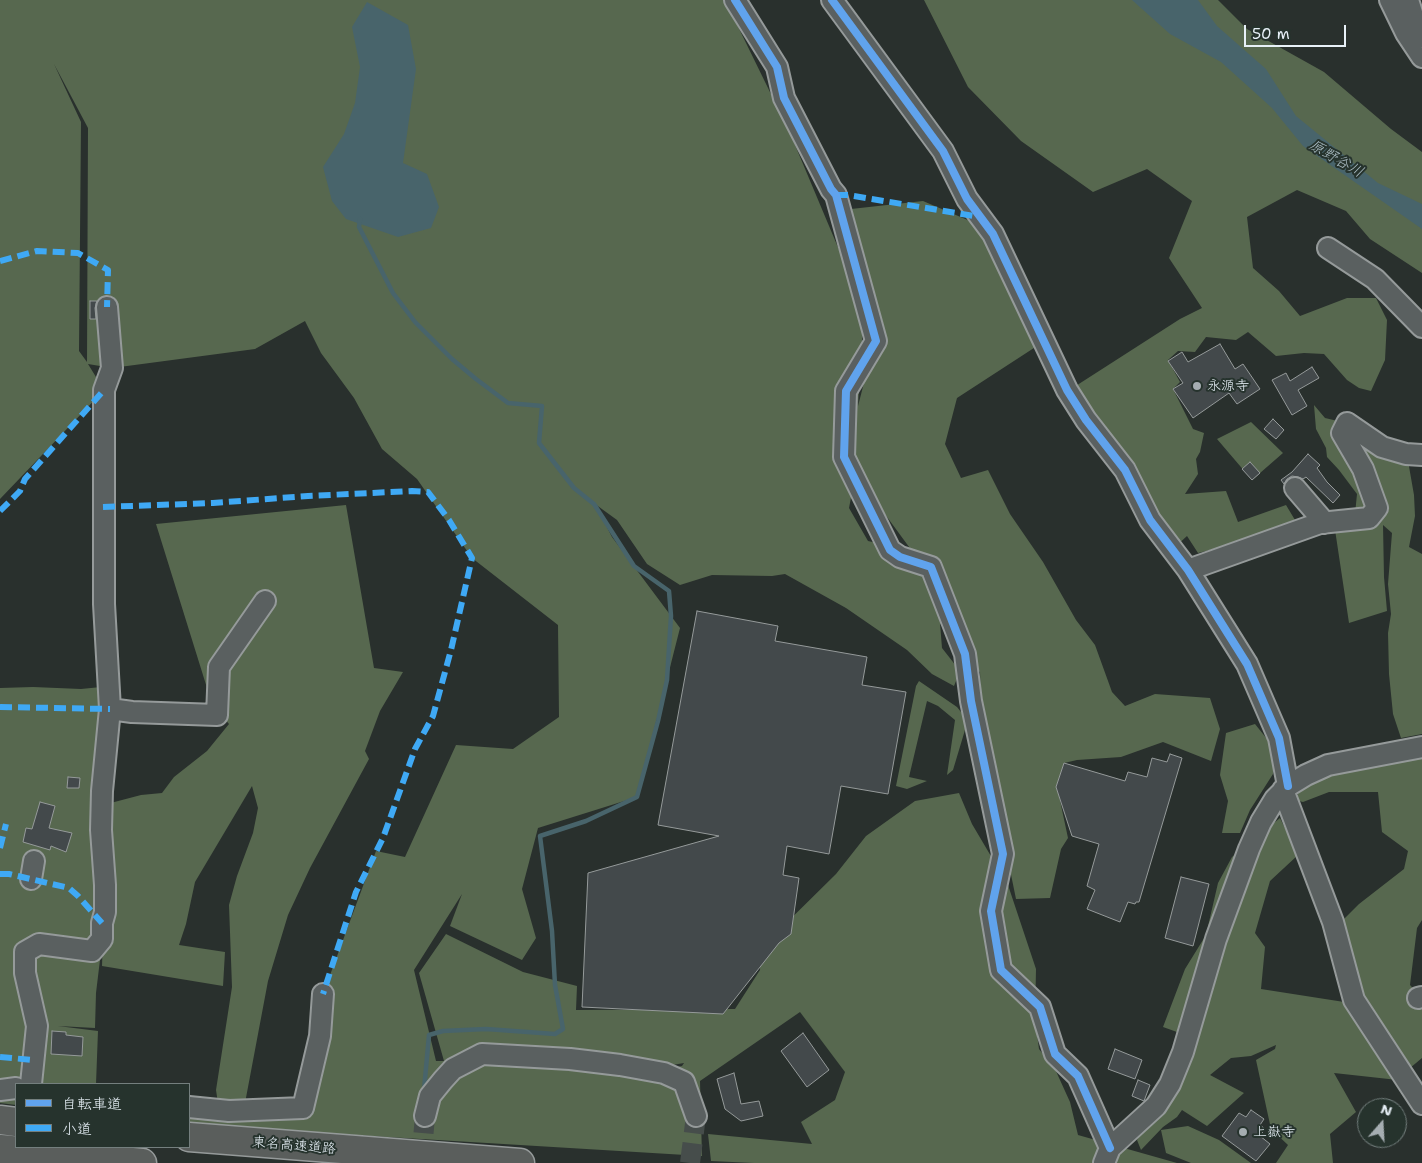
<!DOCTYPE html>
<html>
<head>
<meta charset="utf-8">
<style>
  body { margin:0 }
  #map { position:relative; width:1422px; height:1163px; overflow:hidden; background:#29302d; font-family:"Shantell Sans","Klee One",sans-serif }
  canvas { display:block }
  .legend { position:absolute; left:15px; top:1083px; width:175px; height:65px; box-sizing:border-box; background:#26332d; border:1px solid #747f7e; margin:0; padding:6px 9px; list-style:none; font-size:15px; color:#e8f1f8 }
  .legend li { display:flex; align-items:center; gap:10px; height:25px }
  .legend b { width:25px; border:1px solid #747f7e }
  .north { position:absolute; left:1357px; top:1098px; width:50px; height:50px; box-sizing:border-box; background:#26332d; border:1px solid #747f7e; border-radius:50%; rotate:19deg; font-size:14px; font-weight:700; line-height:20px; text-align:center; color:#e8f1f8 }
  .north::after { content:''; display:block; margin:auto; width:18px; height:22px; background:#a5adb1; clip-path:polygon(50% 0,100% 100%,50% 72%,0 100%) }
  .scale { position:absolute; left:1244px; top:25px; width:102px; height:22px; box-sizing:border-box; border:2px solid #e8f1f8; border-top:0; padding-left:6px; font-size:15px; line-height:18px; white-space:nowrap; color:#e8f1f8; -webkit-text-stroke:4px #26332d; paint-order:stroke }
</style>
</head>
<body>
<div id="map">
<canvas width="1422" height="1163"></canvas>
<ul class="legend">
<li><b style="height:6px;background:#60a3ed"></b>自転車道</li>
<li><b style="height:6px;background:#3fa9f5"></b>小道</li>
</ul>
<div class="north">N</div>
<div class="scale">50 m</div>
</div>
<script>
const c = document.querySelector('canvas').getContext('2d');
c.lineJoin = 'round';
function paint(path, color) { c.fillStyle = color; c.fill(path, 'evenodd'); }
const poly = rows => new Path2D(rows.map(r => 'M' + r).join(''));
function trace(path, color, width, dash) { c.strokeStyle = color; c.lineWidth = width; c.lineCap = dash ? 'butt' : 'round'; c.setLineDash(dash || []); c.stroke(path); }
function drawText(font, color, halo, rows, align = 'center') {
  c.font = font + ' "Shantell Sans","Klee One",sans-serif'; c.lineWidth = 4; c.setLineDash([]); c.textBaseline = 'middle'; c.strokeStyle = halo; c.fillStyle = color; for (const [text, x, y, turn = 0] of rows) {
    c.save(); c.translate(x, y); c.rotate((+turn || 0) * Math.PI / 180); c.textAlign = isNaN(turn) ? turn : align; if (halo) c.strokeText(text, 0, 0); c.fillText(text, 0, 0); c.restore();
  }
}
const green = poly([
  [0,0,725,0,790,133,858,295,847,229,851,209,923,201,977,224,1037,346,957,398,945,444,961,478,988,470,1010,514,1043,562,1076,620,1095,645,1112,692,1125,706,1155,694,1210,698,1220,729,1211,761,1163,742,1121,757,1077,760,1064,763,1058,791,1068,838,1061,849,1050,898,1016,899,982,733,980,672,973,667,940,623,942,648,960,671,954,686,932,674,907,650,846,608,785,574,772,576,712,575,680,585,647,564,617,520,595,504,612,537,680,628,637,797,538,828,522,889,536,938,522,960,450,926,462,894,414,970,436,1061,444,1061,419,973,446,934,523,972,577,986,576,1010,735,1009,760,970,761,948,836,874,866,836,915,801,959,793,972,824,1008,885,1036,969,1035,1019,1039,1049,1055,1069,1070,1102,1078,1135,1177,1163,754,1163,711,1161,708,1134,812,1144,801,1122,835,1100,845,1072,800,1012,700,1081,702,1156,189,1125,189,1110,306,1116,323,994,376,851,405,857,456,745,513,749,559,717,558,625,472,558,417,479,382,449,354,398,321,353,305,321,255,349,112,368,88,364,104,390,0,499],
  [54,64,88,128,87,362,79,351,81,122],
  [863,326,873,348,858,406,858,405],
  [854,472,912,551,868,541,849,508,855,477],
  [473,1048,643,1070,684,1063,682,1066,633,1075,579,1067,445,1061],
  [924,0,1218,0,1247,29,1324,72,1391,129,1422,152,1422,273,1370,239,1346,211,1297,190,1247,217,1253,268,1279,291,1300,316,1347,298,1376,298,1387,320,1385,360,1371,391,1359,388,1347,380,1324,354,1304,353,1276,356,1248,332,1236,340,1206,337,1195,352,1178,351,1168,360,1180,382,1173,389,1193,429,1204,433,1200,452,1196,459,1198,474,1185,494,1226,491,1238,522,1286,505,1295,520,1230,545,1198,553,1187,536,1174,548,1071,389,1180,319,1202,308,1169,258,1192,201,1147,169,1093,192,1021,141,968,87],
  [1314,405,1325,418,1342,422,1407,455,1414,495,1415,516,1409,547,1422,554,1422,734,1401,738,1393,714,1389,674,1388,633,1391,614,1388,584,1392,533,1383,525,1384,577,1387,611,1349,623,1334,523,1380,524,1355,514,1357,494,1339,470,1327,457,1326,448,1316,429],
  [1251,422,1283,453,1252,480,1217,439],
  [346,505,374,668,403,672,380,711,365,751,369,759,310,868,288,915,268,981,245,1103,219,1110,216,1090,232,987,229,905,237,876,253,833,258,808,252,786,195,882,186,924,179,945,225,952,223,986,102,966,103,935,96,993,95,1028,58,1026,98,1031,96,1084,16,1084,16,1105,0,1103,0,688,33,687,81,689,101,687,103,805,141,795,162,793,174,777,207,751,229,724,212,704,156,524],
  [919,681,957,707,965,717,965,730,953,770,947,775,955,720,938,706,927,701,909,777,927,781,907,789,896,786,916,686],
  [1255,724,1275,749,1273,774,1250,810,1240,833,1222,833,1228,801,1220,775,1226,733],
  [1422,757,1422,920,1417,928,1410,985,1422,998,1422,1058,1410,1068,1407,1081,1334,1073,1356,1112,1330,1134,1333,1163,1276,1163,1288,1145,1271,1129,1256,1060,1275,1049,1276,1045,1251,1056,1231,1058,1210,1075,1244,1093,1207,1126,1182,1110,1177,1117,1163,1127,1141,1150,1137,1140,1156,1106,1183,1052,1177,1032,1163,1027,1185,969,1206,935,1218,883,1232,857,1280,818,1298,855,1270,881,1255,933,1265,947,1261,989,1357,1004,1340,923,1359,904,1404,869,1408,851,1382,832,1378,792,1329,792,1303,802,1295,800,1305,780,1330,772],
  [1188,1126,1219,1140,1251,1163,1191,1163,1166,1153,1161,1130]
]);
const water = poly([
  [1132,0,1198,0,1217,26,1266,69,1296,116,1378,183,1422,204,1422,229,1303,146,1272,108,1221,62,1170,34],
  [367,2,408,25,416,69,403,163,427,174,439,207,431,228,398,237,346,219,332,201,323,167,344,134,355,103,360,67,352,27]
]);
const stream = poly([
  [360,219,359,227,393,293,415,322,452,359,476,379,508,403,542,406,539,443,574,488,594,504,634,566,669,591,671,616,667,680,658,721,637,797,586,821,540,836,552,931,555,985,563,1029,555,1034,486,1029,443,1031,429,1035,424,1090]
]);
const building = poly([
  [90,301,97,301,95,308,96,319,90,319,90,301],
  [1220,344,1235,369,1243,364,1260,389,1237,404,1229,393,1193,418,1173,389,1183,383,1168,361,1182,352,1188,362,1220,344],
  [1312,367,1319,378,1298,390,1307,406,1292,415,1272,380,1286,373,1290,381,1312,367],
  [1273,419,1284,430,1276,439,1264,429,1273,419],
  [1308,454,1320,465,1317,468,1327,482,1340,495,1333,503,1306,477,1303,479,1298,477,1292,476,1287,479,1284,484,1281,480,1292,472,1308,454],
  [1250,462,1260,473,1252,480,1242,469,1250,462],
  [697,611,778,626,775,641,867,657,862,685,906,692,888,794,841,786,829,854,787,846,783,875,799,878,791,934,779,943,723,1014,582,1007,588,873,719,836,658,825,697,611],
  [1170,754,1182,758,1139,902,1136,902,1135,904,1128,902,1120,922,1087,909,1095,890,1087,886,1099,844,1072,836,1056,787,1064,763,1125,781,1128,772,1147,777,1152,758,1167,762,1170,754],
  [68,777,80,778,79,788,67,788,68,777],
  [40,802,55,806,49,828,72,833,66,852,51,846,50,850,23,842,26,828,32,829,40,802],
  [1181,877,1209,884,1193,946,1165,938,1181,877],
  [52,1031,66,1032,66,1035,83,1037,82,1056,51,1054,52,1031],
  [803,1033,829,1070,807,1087,781,1051,803,1033],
  [1115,1049,1142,1060,1135,1079,1108,1069,1115,1049],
  [734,1073,741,1104,759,1101,763,1116,741,1121,725,1109,717,1079,734,1073],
  [1138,1080,1150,1085,1144,1101,1132,1096,1138,1080],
  [1251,1110,1264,1119,1260,1125,1265,1129,1260,1136,1270,1144,1256,1161,1222,1136,1239,1113,1246,1117,1251,1110]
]);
const minorTunnel = poly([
  [421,1163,425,1116],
  [690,1163,696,1116]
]);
const minor = poly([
  [735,0,777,67,784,98,831,189,836,195,876,341,846,391,844,457,890,550,900,557,931,567,965,654,971,701,1003,854,991,911,1001,970,1040,1007,1055,1054,1078,1076,1110,1148],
  [832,0,943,151,967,199,993,234,1067,390,1086,420,1125,470,1150,520,1188,570,1247,664,1279,738,1288,786],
  [1390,0,1406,33,1422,57],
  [1408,0,1420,38],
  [1328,248,1375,279,1422,327],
  [107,307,112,368,104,390,104,604,110,709],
  [1295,488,1325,523],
  [1188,570,1320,523,1369,518,1377,508,1363,469,1342,433,1347,423,1382,447,1406,454,1422,455],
  [1283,790,1333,922,1354,1000,1422,1104],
  [31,879,34,861],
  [1418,998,1422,997],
  [31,1084,37,1026,25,973,25,952,39,944,92,951,102,939,102,923,105,912,105,885,101,830,102,791,110,709,132,712,217,715,219,667,265,601],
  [0,1090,16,1088],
  [189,1107,229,1111,303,1108,320,1036,323,994],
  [425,1116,430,1096,443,1080,453,1069,482,1054,570,1059,620,1065,664,1073,684,1082,696,1116],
  [1104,1163,1110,1148,1156,1106,1170,1084,1183,1052,1216,939,1249,849,1261,822,1275,799,1288,786,1306,775,1328,765,1422,747]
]);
const highway = poly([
  [0,1120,16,1122],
  [189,1137,520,1163],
  [0,1149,142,1163]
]);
const quiet = poly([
  [836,195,848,195,980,217],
  [0,261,37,251,78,253,108,270,107,307],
  [103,507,213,503,308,496,412,491,428,492,449,520,472,558,451,650,433,716,415,749,383,838,356,892,323,994],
  [0,511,20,491,25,479,104,390],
  [0,707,110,709],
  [0,848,6,824],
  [0,874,9,874,69,888,78,896,102,923],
  [0,1057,33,1060]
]);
const cycleway = poly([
  [735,0,777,67,784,98,831,189,836,195,876,341,846,391,844,457,890,550,900,557,931,567,965,654,971,701,1003,854,991,911,1001,970,1040,1007,1055,1054,1078,1076,1110,1148],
  [832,0,943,151,967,199,993,234,1067,390,1086,420,1125,470,1150,520,1188,570,1247,664,1279,738,1288,786]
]);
const markers = [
  [1197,386,5,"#a5adb1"],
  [1243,1132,5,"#a5adb1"]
];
const poiNames = [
  ["永源寺",1207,386],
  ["上嶽寺",1253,1132]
];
const streetNames = [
  ["東名高速道路",294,1146,5]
];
const waterNames = [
  ["原野谷川",1336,159,30]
];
paint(green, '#57684f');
paint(water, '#48646b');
trace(stream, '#48646b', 4.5);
paint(building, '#43494b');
trace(building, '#959a9a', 1);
trace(minorTunnel, '#464d4b', 20, [20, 10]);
trace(minor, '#959a9a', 24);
trace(highway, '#959a9a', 31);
trace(minor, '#5a6060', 20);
trace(highway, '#5a5e5c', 28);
trace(quiet, '#3fa9f5', 6, [12, 6]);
trace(cycleway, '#60a3ed', 8);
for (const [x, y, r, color] of markers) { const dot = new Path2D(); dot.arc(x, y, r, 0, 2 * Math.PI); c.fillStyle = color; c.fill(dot); trace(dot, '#26332d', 2); }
drawText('14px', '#e8f1f8', '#26332d', poiNames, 'left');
drawText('14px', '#e8f1f8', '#26332d', streetNames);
drawText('italic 15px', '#a9bbc2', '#26332d', waterNames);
</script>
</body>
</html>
